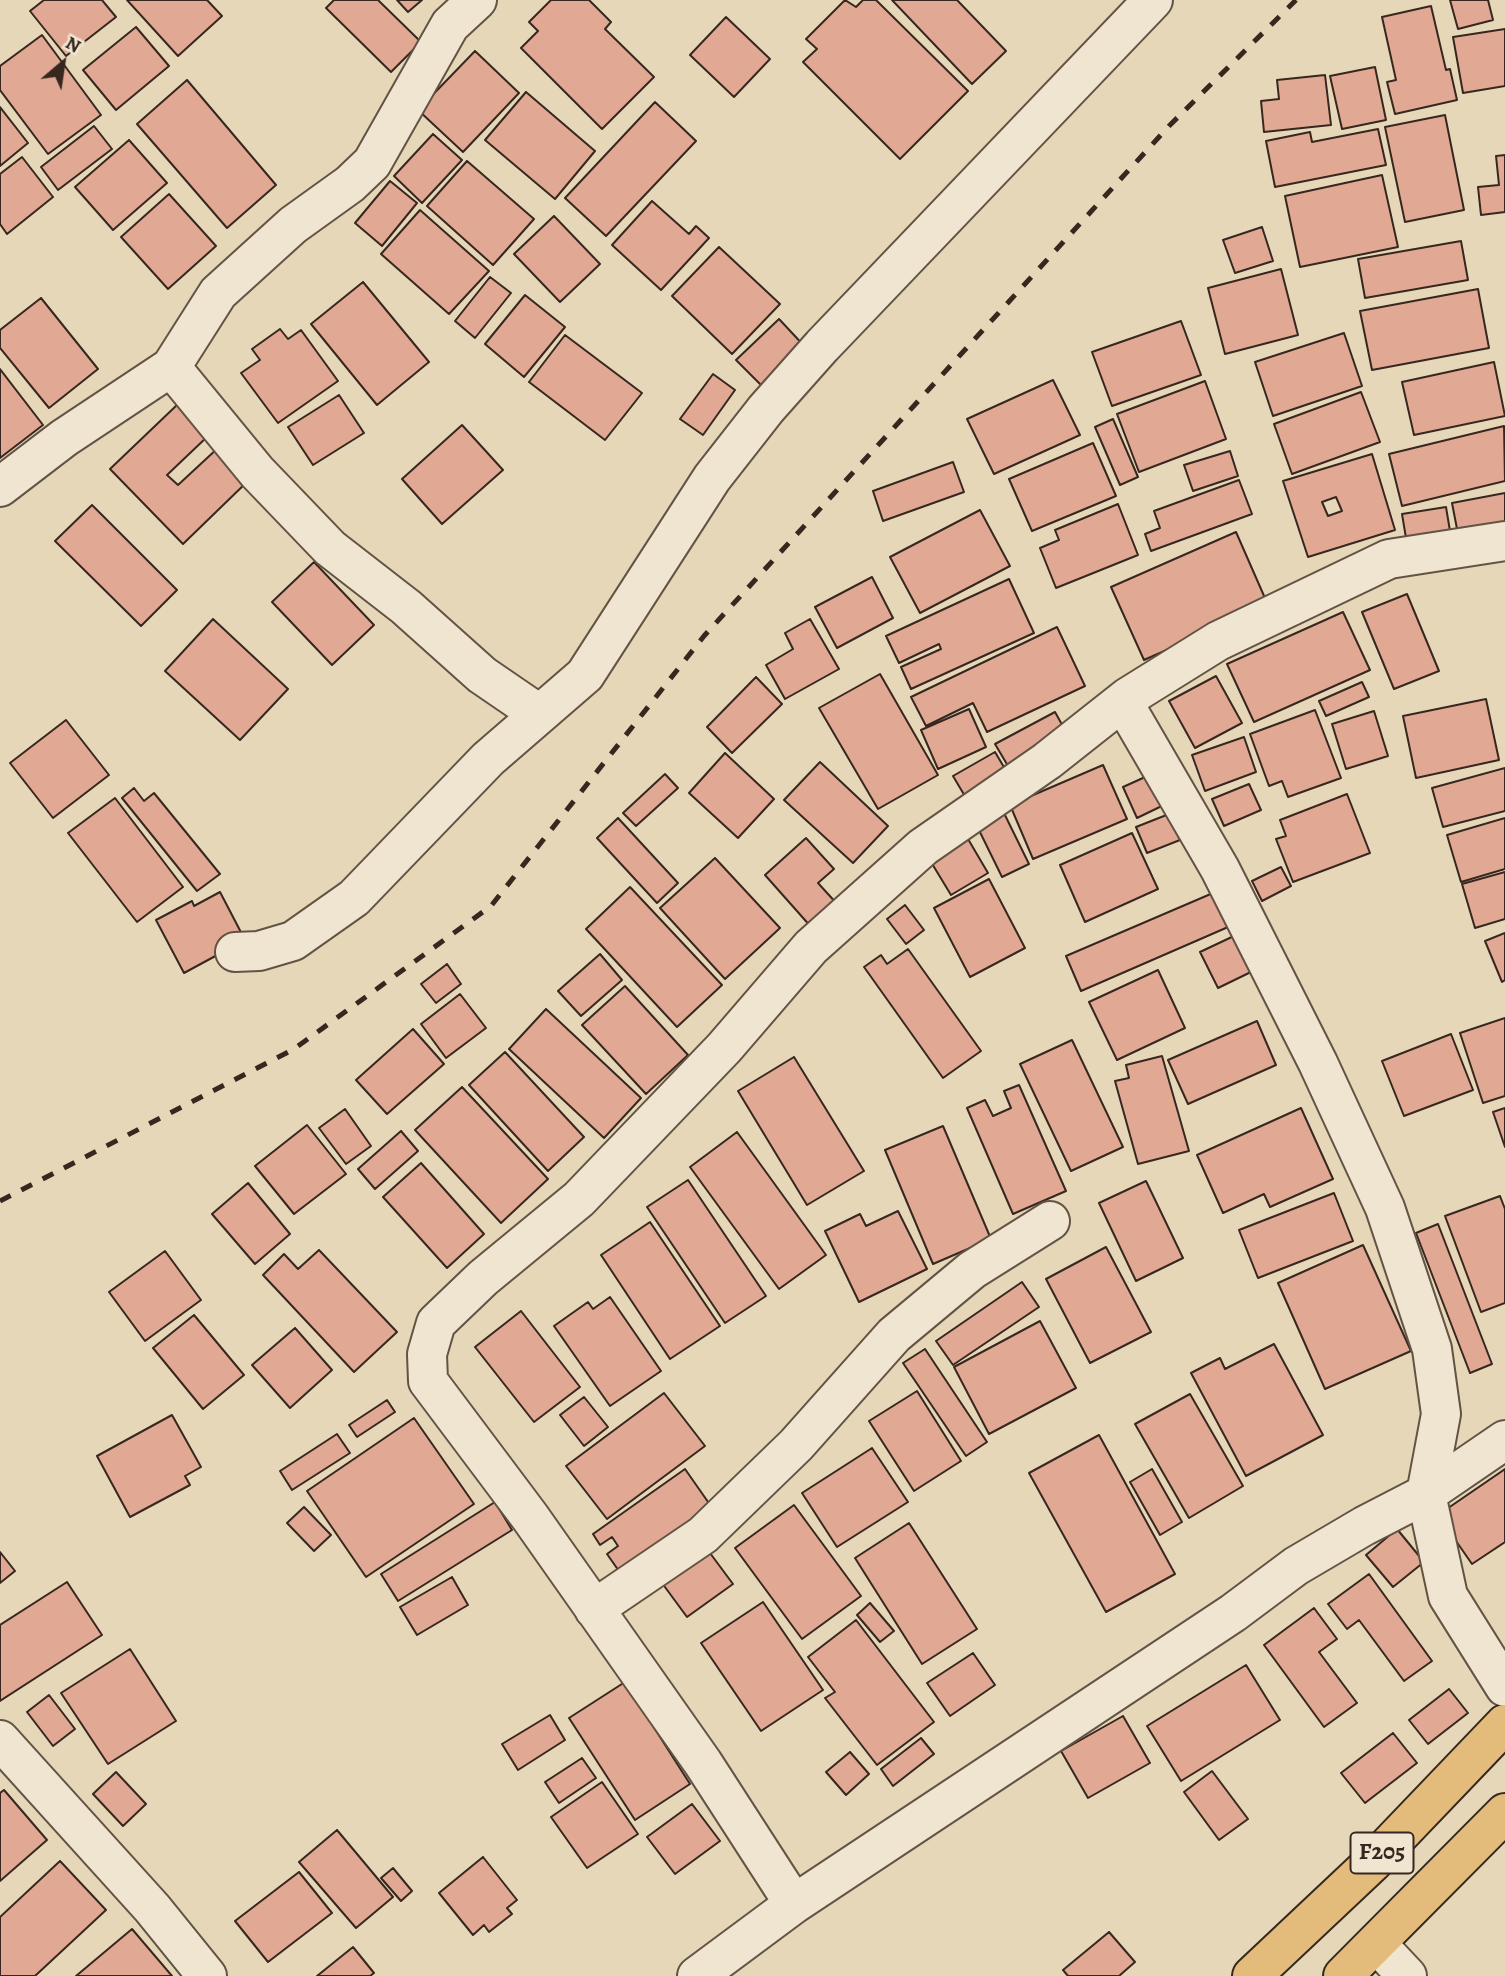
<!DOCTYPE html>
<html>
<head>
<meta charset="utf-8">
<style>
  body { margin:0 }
  #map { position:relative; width:1505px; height:1976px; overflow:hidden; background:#e6d7b8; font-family:Alegreya,serif }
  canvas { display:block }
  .north { position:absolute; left:28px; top:28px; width:70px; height:70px; -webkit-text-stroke:5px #efe5d1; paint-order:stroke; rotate:29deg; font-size:19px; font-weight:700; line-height:28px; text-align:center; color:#37271f }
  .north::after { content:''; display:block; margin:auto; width:24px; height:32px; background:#37271f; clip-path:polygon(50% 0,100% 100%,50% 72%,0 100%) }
</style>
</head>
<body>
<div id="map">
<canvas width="1505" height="1976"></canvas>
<div class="north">N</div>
</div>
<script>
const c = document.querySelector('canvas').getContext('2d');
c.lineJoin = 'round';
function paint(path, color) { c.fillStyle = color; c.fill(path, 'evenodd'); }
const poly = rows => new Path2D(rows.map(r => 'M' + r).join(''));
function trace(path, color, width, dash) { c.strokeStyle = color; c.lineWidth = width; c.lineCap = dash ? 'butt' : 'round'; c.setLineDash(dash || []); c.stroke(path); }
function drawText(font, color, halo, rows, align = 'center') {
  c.font = font + ' Alegreya,serif'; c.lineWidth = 7; c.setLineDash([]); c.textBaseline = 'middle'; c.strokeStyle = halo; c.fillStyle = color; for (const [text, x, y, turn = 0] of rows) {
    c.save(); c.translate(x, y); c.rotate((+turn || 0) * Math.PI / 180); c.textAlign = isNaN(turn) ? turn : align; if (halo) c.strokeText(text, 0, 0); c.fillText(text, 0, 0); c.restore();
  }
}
const building = poly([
  [44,0,102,0,116,17,66,56,30,11,44,0],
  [127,0,207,0,222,16,178,56,127,0],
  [334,0,378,0,421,42,391,72,326,8,334,0],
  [397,0,422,0,408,12,397,0],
  [551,0,589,0,611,22,605,29,654,77,602,129,521,48,538,31,529,22,551,0],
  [845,0,856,7,863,0,876,0,968,91,900,159,803,62,817,49,806,39,845,0],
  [892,0,957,0,1006,51,972,84,892,0],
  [1450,0,1488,0,1493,20,1458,29,1450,0],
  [1431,6,1446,70,1450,69,1457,100,1395,114,1387,82,1396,80,1382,17,1431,6],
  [726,17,770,59,734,97,690,55,726,17],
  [136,27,169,66,116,110,83,70,136,27],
  [1505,29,1505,86,1463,93,1453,37,1505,29],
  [42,35,101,115,48,154,0,90,0,66,42,35],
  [475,51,519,93,463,152,418,110,475,51],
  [1375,67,1386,120,1342,129,1330,76,1375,67],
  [1325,75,1331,125,1264,132,1261,101,1279,99,1277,80,1325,75],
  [187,80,276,185,227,228,137,124,187,80],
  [526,92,595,151,555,199,485,140,526,92],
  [655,102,696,141,606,236,565,198,655,102],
  [0,107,28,143,0,166,0,107],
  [1445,115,1464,210,1405,222,1385,127,1445,115],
  [94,126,112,149,58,190,41,167,94,126],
  [1378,129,1386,165,1275,187,1266,141,1310,132,1312,142,1378,129],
  [433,134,462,160,422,203,394,176,433,134],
  [129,140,167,183,113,230,75,187,129,140],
  [1505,155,1505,212,1481,215,1478,187,1499,185,1496,156,1505,155],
  [22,157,53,197,7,234,0,224,0,174,22,157],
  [467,161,534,219,493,265,427,206,467,161],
  [1382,175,1398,247,1300,267,1285,196,1382,175],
  [390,181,417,203,382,246,355,223,390,181],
  [169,194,216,246,168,289,121,237,169,194],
  [652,201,689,234,696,226,709,238,661,290,612,245,652,201],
  [420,210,489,271,449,314,381,254,420,210],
  [554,216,600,264,560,302,514,254,554,216],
  [1262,227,1273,261,1235,273,1223,240,1262,227],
  [1461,241,1468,280,1365,298,1358,259,1461,241],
  [719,247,780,304,732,354,672,296,719,247],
  [1281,269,1298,335,1225,354,1208,288,1281,269],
  [490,277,511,293,475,338,455,321,490,277],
  [363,282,429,362,377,405,311,324,363,282],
  [1478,289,1489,348,1372,370,1360,311,1478,289],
  [525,295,565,327,524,377,485,344,525,295],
  [41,298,98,369,49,408,0,348,0,330,41,298],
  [779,319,808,350,767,391,736,360,779,319],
  [1181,321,1201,375,1112,406,1092,352,1181,321],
  [280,329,288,339,301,330,338,381,278,423,241,373,260,360,252,349,280,329],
  [1344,333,1362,386,1273,416,1255,362,1344,333],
  [565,335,642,393,605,440,529,382,565,335],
  [1494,362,1505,416,1414,435,1402,382,1494,362],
  [0,369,43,425,0,458,0,369],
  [713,374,735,390,703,435,680,419,713,374],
  [1053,380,1080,435,994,474,967,419,1053,380],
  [1205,381,1226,439,1139,472,1117,414,1205,381],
  [1361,392,1380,442,1292,474,1274,424,1361,392],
  [339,395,364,433,313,465,288,427,339,395],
  [178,404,208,436,167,475,178,485,219,447,250,479,183,544,110,469,178,404],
  [1113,419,1138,477,1120,485,1095,427,1113,419],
  [462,425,503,470,442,524,402,479,462,425],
  [1504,426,1505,481,1402,506,1389,454,1504,426],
  [1093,443,1116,496,1032,531,1009,479,1093,443],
  [1230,451,1238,476,1193,491,1184,465,1230,451],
  [1372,454,1395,530,1308,557,1283,481,1372,454],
  [1336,497,1342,511,1328,516,1322,502,1336,497],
  [953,462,964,492,883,521,873,491,953,462],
  [1239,480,1252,514,1151,551,1145,534,1160,528,1154,511,1239,480],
  [1505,493,1505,525,1458,534,1452,503,1505,493],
  [1118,504,1138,555,1056,588,1040,548,1059,540,1055,530,1118,504],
  [92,505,177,590,141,626,55,541,92,505],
  [1446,507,1452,543,1408,550,1402,514,1446,507],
  [980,510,1010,566,920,613,890,557,980,510],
  [1236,532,1268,605,1144,660,1111,587,1236,532],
  [314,562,374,625,332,665,272,602,314,562],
  [872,577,893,618,837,648,815,607,872,577],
  [1009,579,1034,633,911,689,901,667,941,649,939,644,899,663,886,636,1009,579],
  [1407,594,1439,671,1394,689,1362,612,1407,594],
  [1343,612,1370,670,1254,722,1227,664,1343,612],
  [213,619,288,689,240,740,165,671,213,619],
  [810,619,839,669,785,699,766,665,793,649,785,633,810,619],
  [1057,627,1085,686,987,732,973,703,926,726,911,697,1057,627],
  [880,674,938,775,878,809,819,708,880,674],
  [1216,676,1242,723,1195,748,1169,701,1216,676],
  [756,677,782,704,732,753,707,727,756,677],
  [1362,682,1369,697,1326,716,1319,701,1362,682],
  [1486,699,1499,760,1416,778,1403,716,1486,699],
  [969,709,986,747,938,769,921,730,969,709],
  [1315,710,1341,778,1288,797,1282,781,1269,786,1250,734,1315,710],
  [1374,711,1388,756,1346,769,1332,724,1374,711],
  [1055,712,1070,739,1011,771,995,744,1055,712],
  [66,720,109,775,53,818,10,763,66,720],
  [1244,737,1256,772,1205,791,1192,755,1244,737],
  [995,752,1011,779,969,803,953,776,995,752],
  [725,753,774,799,738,838,689,793,725,753],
  [820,762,888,826,853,863,784,800,820,762],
  [1103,765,1127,819,1033,859,1010,805,1103,765],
  [1505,768,1505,811,1443,827,1432,788,1505,768],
  [1154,773,1168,803,1137,818,1123,787,1154,773],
  [665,774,678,788,636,826,623,813,665,774],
  [1249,784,1261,810,1224,826,1212,799,1249,784],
  [134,788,144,801,154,793,220,874,197,891,122,798,134,788],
  [1347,794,1370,853,1293,882,1276,839,1286,836,1280,820,1347,794],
  [115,798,183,887,137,922,68,833,115,798],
  [1001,807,1029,864,1002,877,974,820,1001,807],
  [1169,814,1180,840,1147,853,1136,827,1169,814],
  [618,818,678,883,657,903,597,838,618,818],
  [1505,818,1505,869,1461,882,1447,835,1505,818],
  [1132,833,1158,889,1085,922,1060,865,1132,833],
  [806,838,834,869,818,883,838,905,812,928,765,875,806,838],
  [968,839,988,873,951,895,931,862,968,839],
  [715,858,780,928,725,979,660,908,715,858],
  [1281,867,1291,886,1262,901,1252,881,1281,867],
  [1505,872,1505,919,1475,928,1462,884,1505,872],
  [989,879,1025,948,970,977,934,908,989,879],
  [630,887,722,985,677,1027,586,929,630,887],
  [1220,890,1235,924,1081,991,1066,956,1220,890],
  [220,892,245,940,184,973,156,920,192,901,194,906,220,892],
  [905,905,924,930,906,944,887,919,905,905],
  [1505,933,1505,980,1502,982,1485,941,1505,933],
  [1236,935,1253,971,1218,988,1200,952,1236,935],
  [908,949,981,1051,943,1078,864,967,881,955,887,964,908,949],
  [600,954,622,980,581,1016,558,991,600,954],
  [447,964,461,984,436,1003,421,984,447,964],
  [1158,970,1185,1028,1117,1060,1089,1002,1158,970],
  [625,986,688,1055,646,1094,582,1025,625,986],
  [460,994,486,1028,446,1058,421,1024,460,994],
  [546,1009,641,1098,604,1138,509,1049,546,1009],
  [1505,1018,1505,1096,1483,1103,1460,1033,1505,1018],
  [1257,1021,1276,1065,1188,1104,1168,1060,1257,1021],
  [413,1029,444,1064,387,1114,356,1080,413,1029],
  [1451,1034,1473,1090,1404,1116,1382,1061,1451,1034],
  [1072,1040,1123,1147,1071,1171,1020,1064,1072,1040],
  [505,1052,584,1137,548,1171,469,1085,505,1052],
  [1162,1056,1189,1151,1138,1164,1115,1081,1129,1078,1126,1065,1162,1056],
  [794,1057,864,1171,807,1205,738,1091,794,1057],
  [1019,1085,1066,1191,1013,1214,967,1108,985,1100,993,1116,1011,1108,1004,1091,1019,1085],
  [462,1087,548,1179,501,1223,415,1130,462,1087],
  [1301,1108,1333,1179,1270,1207,1264,1194,1223,1213,1197,1155,1301,1108],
  [1505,1108,1505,1147,1493,1112,1505,1108],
  [345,1109,371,1146,346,1164,319,1128,345,1109],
  [307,1125,346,1174,294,1214,255,1166,307,1125],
  [943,1126,991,1239,933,1264,885,1150,943,1126],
  [401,1131,418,1151,375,1189,358,1169,401,1131],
  [737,1132,826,1255,779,1289,690,1167,737,1132],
  [421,1163,484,1234,447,1268,383,1197,421,1163],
  [688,1180,766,1296,725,1323,647,1207,688,1180],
  [1146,1181,1183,1258,1136,1281,1099,1203,1146,1181],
  [248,1183,290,1234,255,1264,212,1214,248,1183],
  [1334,1193,1353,1241,1258,1278,1239,1230,1334,1193],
  [1500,1196,1505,1209,1505,1303,1481,1312,1445,1216,1500,1196],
  [898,1211,927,1269,859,1302,825,1231,860,1214,866,1226,898,1211],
  [650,1222,720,1326,670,1359,601,1255,650,1222],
  [1438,1224,1492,1364,1470,1373,1416,1233,1438,1224],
  [1363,1245,1411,1351,1325,1389,1278,1283,1363,1245],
  [1106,1247,1151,1332,1090,1363,1046,1279,1106,1247],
  [319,1250,397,1332,354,1372,263,1275,284,1254,298,1269,319,1250],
  [165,1251,201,1300,145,1341,109,1292,165,1251],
  [1022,1282,1039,1307,953,1365,936,1341,1022,1282],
  [610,1297,661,1371,610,1406,554,1326,588,1302,593,1309,610,1297],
  [521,1311,580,1387,534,1422,475,1347,521,1311],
  [194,1315,244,1375,203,1409,153,1348,194,1315],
  [1040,1321,1076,1388,989,1434,954,1367,1040,1321],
  [295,1328,332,1370,290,1408,252,1365,295,1328],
  [1274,1344,1323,1435,1246,1476,1191,1373,1220,1358,1225,1369,1274,1344],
  [925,1349,987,1442,966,1456,903,1363,925,1349],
  [917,1391,961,1461,914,1491,869,1421,917,1391],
  [664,1393,705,1446,607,1519,566,1466,664,1393],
  [1190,1394,1243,1486,1189,1518,1135,1424,1190,1394],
  [584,1397,608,1427,584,1446,560,1415,584,1397],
  [387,1400,395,1412,357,1437,349,1425,387,1400],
  [172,1415,201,1467,185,1476,190,1485,130,1517,97,1456,172,1415],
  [414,1418,474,1504,366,1577,307,1491,414,1418],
  [337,1434,350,1453,292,1490,280,1471,337,1434],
  [1099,1435,1175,1574,1106,1612,1029,1473,1099,1435],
  [872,1448,908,1502,837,1547,802,1493,872,1448],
  [685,1469,713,1509,621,1574,607,1554,618,1546,612,1537,600,1545,593,1534,685,1469],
  [1152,1469,1182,1522,1160,1535,1130,1482,1152,1469],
  [1505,1469,1505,1542,1472,1564,1438,1515,1505,1469],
  [495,1502,512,1530,398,1601,381,1574,495,1502],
  [794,1505,861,1596,802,1639,735,1548,794,1505],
  [304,1507,331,1535,314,1551,287,1523,304,1507],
  [909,1523,977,1629,922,1664,855,1558,909,1523],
  [1397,1529,1424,1562,1393,1587,1366,1555,1397,1529],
  [707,1549,733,1584,687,1617,662,1583,707,1549],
  [0,1552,15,1571,0,1583,0,1552],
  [1369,1574,1432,1661,1404,1681,1359,1620,1347,1629,1328,1604,1369,1574],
  [452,1577,468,1605,417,1635,400,1607,452,1577],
  [67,1582,102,1635,0,1701,0,1625,67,1582],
  [763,1602,823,1690,761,1731,701,1643,763,1602],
  [870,1603,894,1631,880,1642,857,1615,870,1603],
  [1314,1608,1337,1639,1319,1652,1357,1703,1324,1727,1264,1645,1314,1608],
  [856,1620,934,1722,877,1765,825,1698,835,1692,808,1657,856,1620],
  [130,1649,176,1721,108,1764,61,1693,130,1649],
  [973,1653,995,1685,950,1716,927,1683,973,1653],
  [1246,1665,1280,1720,1181,1781,1147,1726,1246,1665],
  [625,1682,690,1784,635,1820,569,1718,625,1682],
  [1449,1689,1468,1713,1428,1744,1409,1720,1449,1689],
  [49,1695,75,1729,53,1746,27,1712,49,1695],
  [550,1715,565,1740,518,1770,502,1744,550,1715],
  [1123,1716,1150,1763,1088,1798,1061,1751,1123,1716],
  [1393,1733,1417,1763,1365,1803,1341,1773,1393,1733],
  [921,1738,934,1754,893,1786,881,1769,921,1738],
  [850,1752,869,1774,846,1795,826,1772,850,1752],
  [582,1758,596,1778,559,1803,545,1782,582,1758],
  [1212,1771,1248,1819,1219,1840,1184,1792,1212,1771],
  [116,1772,146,1804,123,1826,93,1794,116,1772],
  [602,1782,638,1834,587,1868,551,1817,602,1782],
  [4,1790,47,1840,0,1881,0,1793,4,1790],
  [692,1804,720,1841,675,1874,647,1837,692,1804],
  [337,1830,393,1897,356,1928,299,1862,337,1830],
  [483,1857,517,1900,507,1908,512,1914,489,1932,484,1925,473,1935,439,1893,483,1857],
  [60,1861,106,1910,35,1976,0,1976,0,1917,60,1861],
  [393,1868,412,1891,401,1901,381,1878,393,1868],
  [299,1872,332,1913,268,1962,235,1921,299,1872],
  [132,1929,172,1976,76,1976,132,1929],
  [1109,1932,1135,1962,1119,1976,1068,1976,1063,1970,1109,1932],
  [353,1947,374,1973,370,1976,317,1976,353,1947]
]);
const minor = poly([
  [477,0,450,25,372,163,350,184,293,225,218,293,171,367,257,472,330,548,406,607,482,675,539,714],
  [0,487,64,438,171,367],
  [1505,541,1389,559,1218,641,1128,697,1047,761,923,847,811,947,724,1048,579,1199,483,1278,436,1323,427,1354,428,1381,530,1517,703,1763,794,1904,1233,1613,1296,1566,1364,1526,1426,1494,1448,1596,1505,1687],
  [1123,702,1220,869,1318,1063,1385,1208,1432,1349,1441,1414,1426,1494,1505,1440],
  [235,952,259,951,293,941,354,898,488,759,585,675,712,478,766,409,822,346,1153,0],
  [594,1609,703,1535,796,1445,894,1335,972,1270,1050,1221],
  [0,1740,152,1908,207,1976],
  [1377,1944,1407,1976],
  [697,1976,794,1904]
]);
const major = poly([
  [1252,1976,1372,1863,1505,1724],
  [1343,1976,1505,1813]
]);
const rail = poly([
  [0,1201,294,1049,491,906,704,636,1169,126,1296,0]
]);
const shields = [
  [1382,1853,63]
];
const shieldNames = [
  ["F205",1382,1853]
];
paint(building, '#e1a994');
trace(building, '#37271f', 2);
trace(minor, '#635345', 42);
trace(major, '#37271f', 42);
trace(minor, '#efe5d1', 38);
trace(major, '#e3bc7c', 38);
trace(rail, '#37271f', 5, [12, 12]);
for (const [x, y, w] of shields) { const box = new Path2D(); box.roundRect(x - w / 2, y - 20.5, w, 41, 5); c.fillStyle = '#efe5d1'; c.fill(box); trace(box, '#37271f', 2); }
drawText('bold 24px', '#37271f', null, shieldNames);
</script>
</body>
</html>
